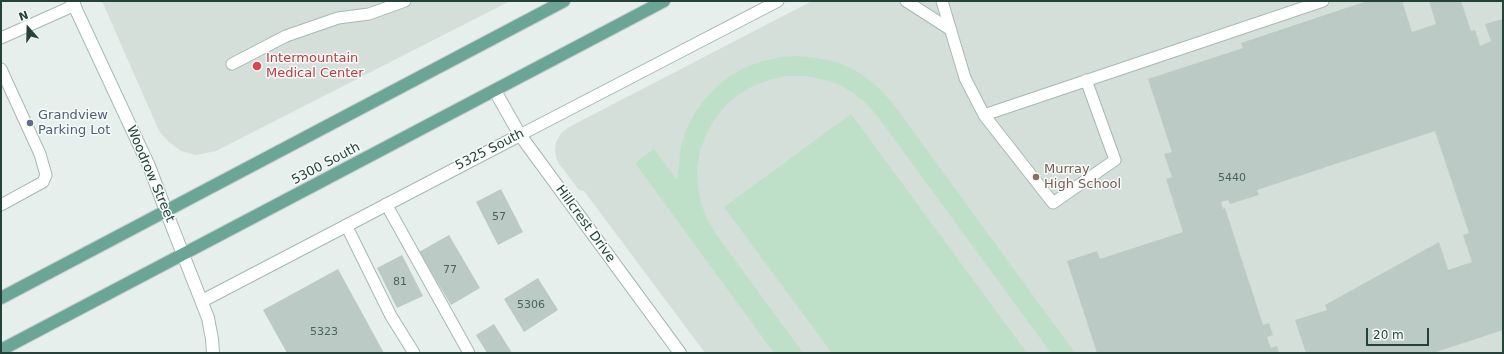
<!DOCTYPE html>
<html>
<head>
<meta charset="utf-8">
<style>
  body { margin:0 }
  #map { position:relative; width:1504px; height:354px; overflow:hidden; background:#e6efeb; font-family:"DejaVu Sans",sans-serif }
  canvas { display:block }
  .frame { position:absolute; inset:0; border:2px solid #24423a; pointer-events:none }
  .north { position:absolute; left:8px; top:8px; width:40px; height:40px; -webkit-text-stroke:3px #f7fbf9; paint-order:stroke; rotate:340deg; font-size:11px; font-weight:700; line-height:16px; text-align:center; color:#24423a }
  .north::after { content:''; display:block; margin:auto; width:14px; height:18px; background:#24423a; clip-path:polygon(50% 0,100% 100%,50% 72%,0 100%) }
  .scale { position:absolute; left:1366px; top:328px; width:63px; height:18px; box-sizing:border-box; border:2px solid #24423a; border-top:0; padding-left:5px; font-size:12px; line-height:14px; white-space:nowrap; color:#24423a; -webkit-text-stroke:3px #f7fbf9; paint-order:stroke }
</style>
</head>
<body>
<div id="map">
<canvas width="1504" height="354"></canvas>
<div class="frame"></div>
<div class="north">N</div>
<div class="scale">20 m</div>
</div>
<script>
const c = document.querySelector('canvas').getContext('2d');
c.lineJoin = 'round';
function paint(path, color) { c.fillStyle = color; c.fill(path, 'evenodd'); }
const poly = rows => new Path2D(rows.map(r => 'M' + r).join(''));
function trace(path, color, width, dash) { c.strokeStyle = color; c.lineWidth = width; c.lineCap = dash ? 'butt' : 'round'; c.setLineDash(dash || []); c.stroke(path); }
function drawText(font, color, halo, rows, align = 'center') {
  c.font = font + ' "DejaVu Sans",sans-serif'; c.lineWidth = 3; c.setLineDash([]); c.textBaseline = 'middle'; c.strokeStyle = halo; c.fillStyle = color; for (const [text, x, y, turn = 0] of rows) {
    c.save(); c.translate(x, y); c.rotate((+turn || 0) * Math.PI / 180); c.textAlign = isNaN(turn) ? turn : align; if (halo) c.strokeText(text, 0, 0); c.fillText(text, 0, 0); c.restore();
  }
}
const built = poly([
  [102,1,510,1,216,151,196,155,181,151,169,142,159,131],
  [812,1,1503,1,1503,353,705,353,584,191,579,190,559,164,556,157,555,150,556,142,561,133,569,127]
]);
const green = poly([
  [799,56,818,58,836,62,853,69,868,79,882,91,894,105,1075,353,1051,353,878,117,867,104,853,93,838,84,821,79,804,76,787,76,769,80,753,86,738,95,725,106,714,120,706,135,700,151,697,169,698,186,701,203,707,219,716,234,803,353,774,353,635,163,654,149,677,180,681,146,686,130,694,114,704,100,716,87,730,76,746,67,763,61,781,57],
  [851,114,1027,353,832,353,724,207]
]);
const building = poly([
  [1367,1,1402,1,1412,32,1436,24,1429,1,1461,1,1471,31,1475,30,1480,46,1491,41,1485,24,1503,19,1503,330,1433,353,1306,353,1295,320,1327,310,1325,305,1439,242,1448,270,1472,262,1463,235,1469,233,1435,131,1257,190,1259,195,1230,204,1228,200,1221,202,1223,209,1225,208,1263,325,1269,323,1273,335,1267,337,1271,348,1277,346,1279,353,1097,353,1067,261,1097,251,1100,259,1183,232,1166,179,1172,177,1164,154,1172,152,1148,79,1243,48,1241,43],
  [501,189,523,232,498,245,476,202],
  [449,235,480,288,451,305,419,252],
  [402,255,423,296,397,308,377,268],
  [338,269,384,353,287,353,263,310],
  [538,278,558,310,524,332,504,299],
  [494,324,512,353,487,353,476,335]
]);
const lane = poly([
  [906,1,951,30],
  [942,1,965,78,984,115,1323,1],
  [1,38,75,5],
  [232,64,286,36,338,18,369,14,405,1],
  [1,69,40,154,46,175,43,182,1,205],
  [984,115,1053,203,1115,160,1086,80],
  [520,135,778,1],
  [386,204,469,353],
  [346,225,391,316,414,353]
]);
const street = poly([
  [495,91,520,135,680,353],
  [166,211,208,318,212,339,213,353],
  [202,301,520,135]
]);
const secondary = poly([
  [72,1,149,166,166,211]
]);
const primary = poly([
  [1,298,564,1],
  [1,350,664,1]
]);
const markers = [
  [257,66,5,"#e0444e"],
  [30,123,4,"#5c6f8a"],
  [1036,177,4,"#8d6e63"]
];
const numberNames = [
  ["5440",1232,178],
  ["57",499,217],
  ["77",450,270],
  ["81",400,282],
  ["5306",531,305],
  ["5323",324,332]
];
const healthNames = [
  ["Intermountain",266,59],
  ["Medical Center",266,74]
];
const serviceNames = [
  ["Grandview",38,116],
  ["Parking Lot",38,131]
];
const streetNames = [
  ["5325 South",490,150,-27],
  ["5300 South",326,164,-28],
  ["Woodrow Street",150,174,67],
  ["Hillcrest Drive",585,224,54]
];
const educationNames = [
  ["Murray",1044,170],
  ["High School",1044,185]
];
paint(built, '#d4dfda');
paint(green, '#bfe0c8');
paint(building, '#bbcac4');
trace(lane, '#a8b8b2', 13);
trace(street, '#a8b8b2', 14);
trace(secondary, '#a4bbb3', 14);
trace(primary, '#c2cac8', 14);
trace(lane, '#fff', 11);
trace(street, '#fff', 12);
trace(secondary, '#fff', 12);
trace(primary, '#6aa596', 12);
for (const [x, y, r, color] of markers) { const dot = new Path2D(); dot.arc(x, y, r, 0, 2 * Math.PI); c.fillStyle = color; c.fill(dot); trace(dot, '#f7fbf9', 1.5); }
drawText('11px', '#4a645c', null, numberNames);
drawText('13px', '#be3a42', '#f7fbf9', healthNames, 'left');
drawText('13px', '#4e5e75', '#f7fbf9', serviceNames, 'left');
drawText('13px', '#24423a', '#f7fbf9', streetNames);
drawText('13px', '#785e54', '#f7fbf9', educationNames, 'left');
</script>
</body>
</html>
